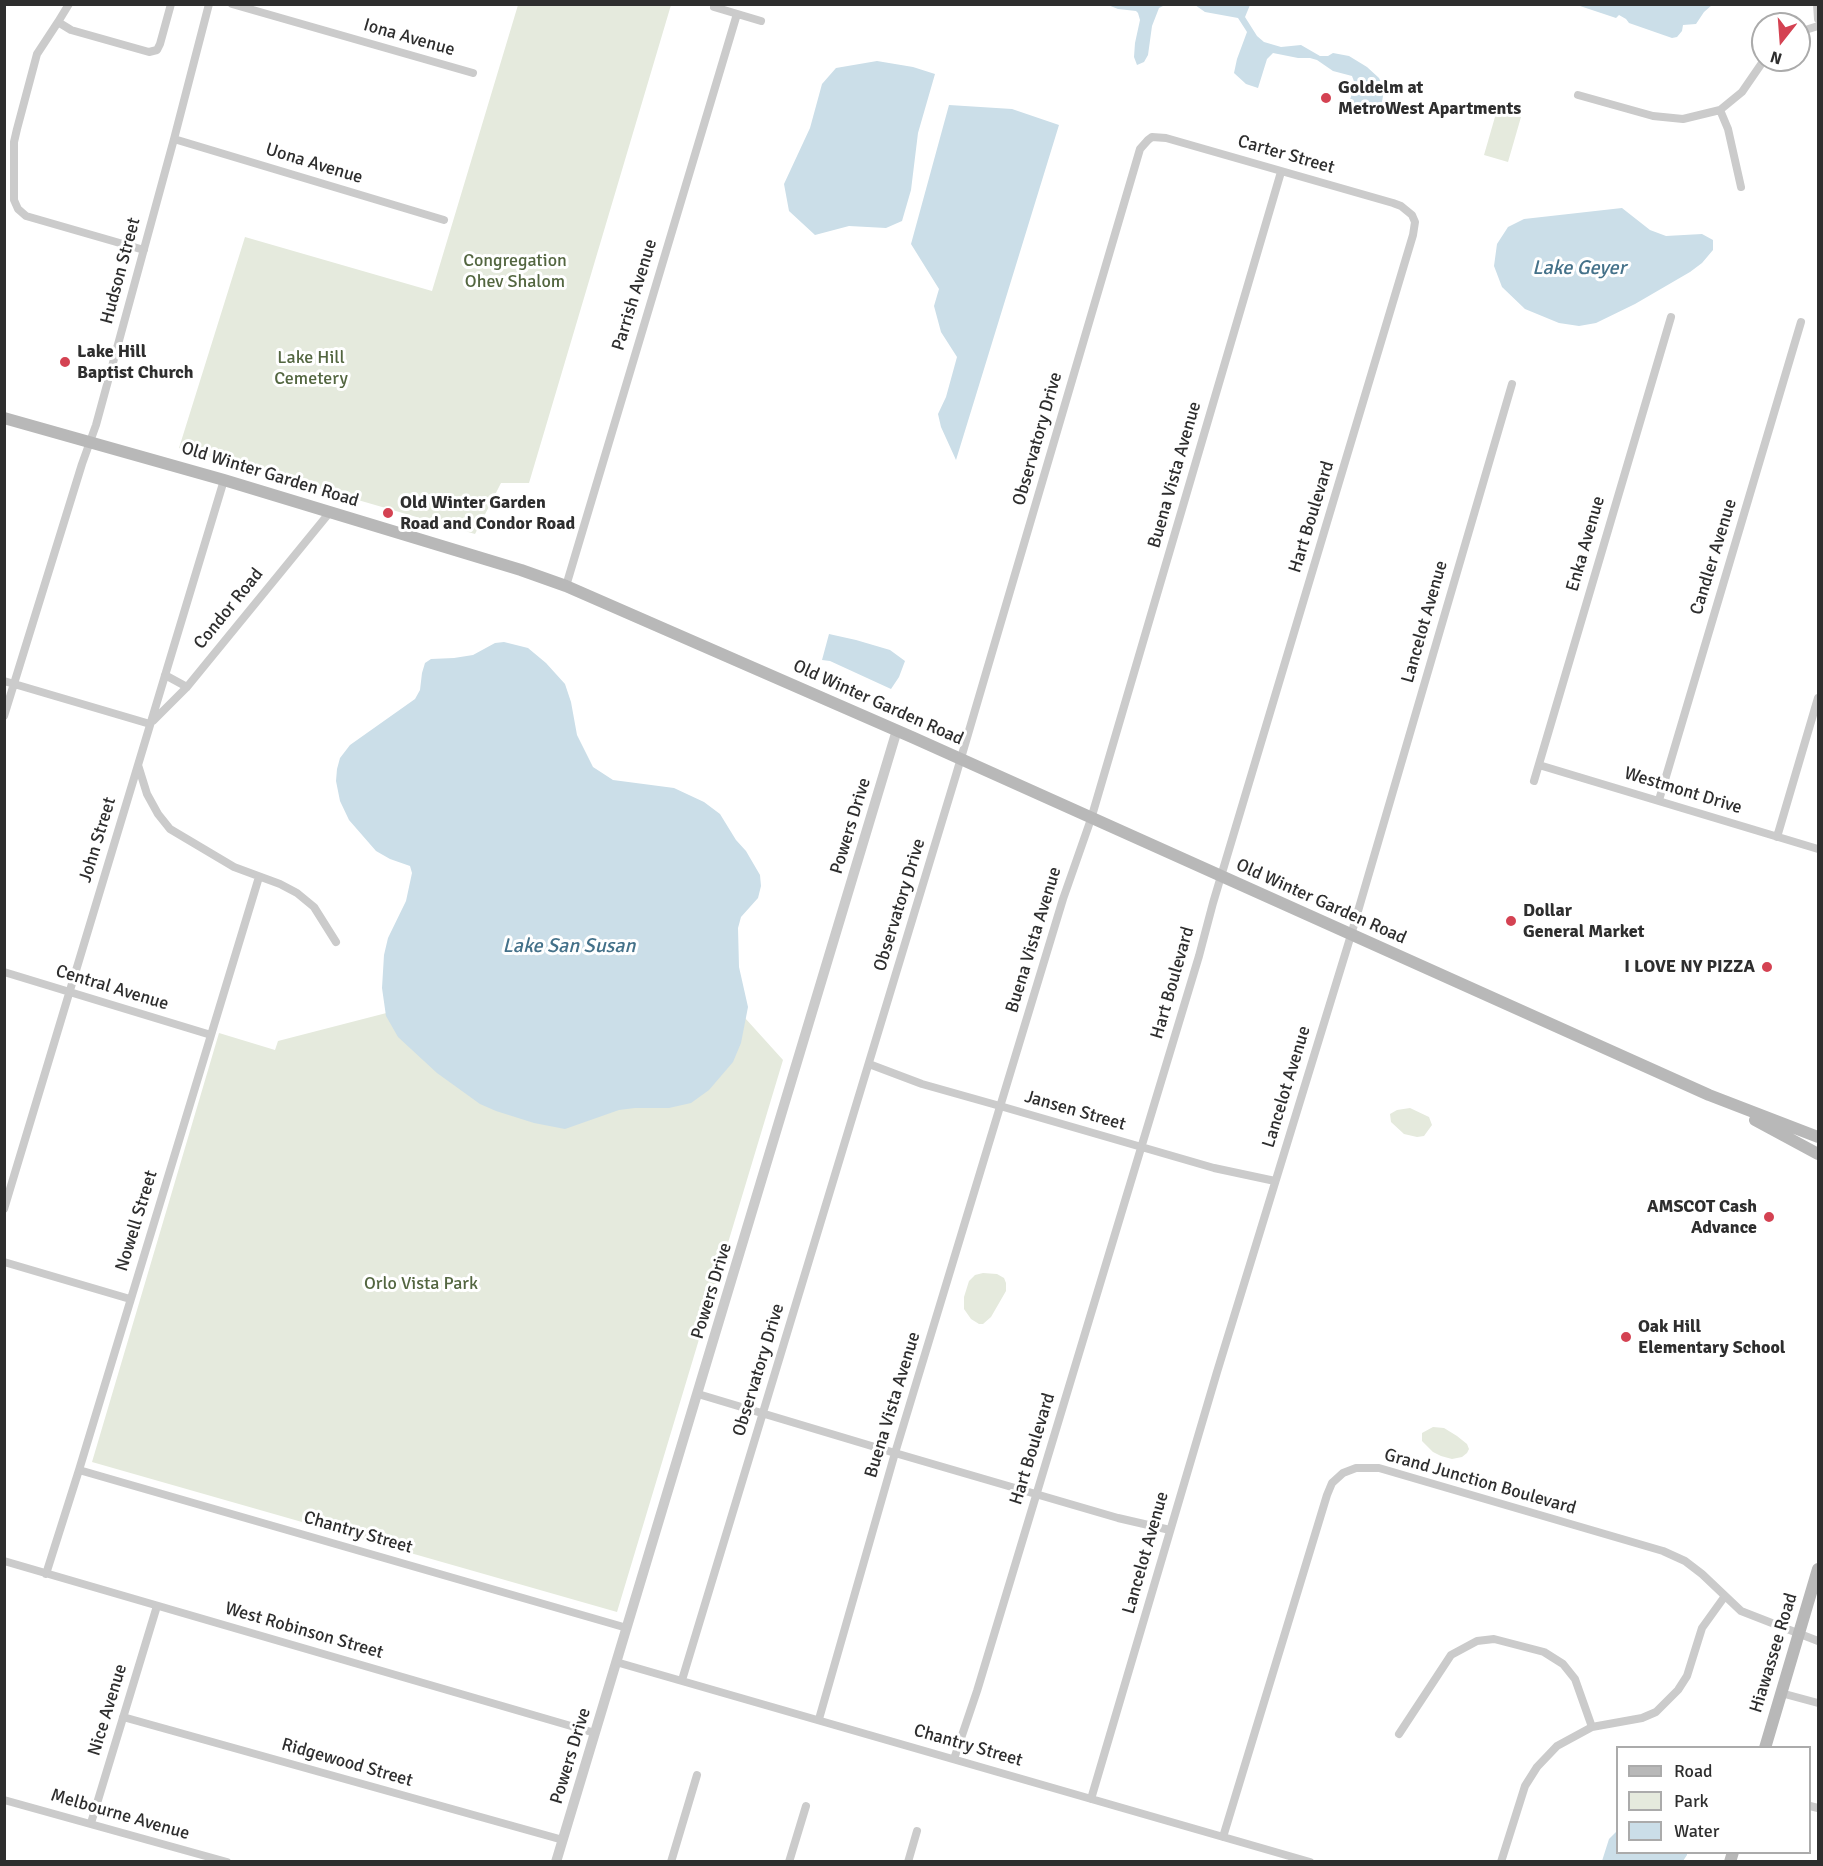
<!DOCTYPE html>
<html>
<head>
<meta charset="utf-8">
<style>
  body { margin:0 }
  #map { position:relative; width:1823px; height:1866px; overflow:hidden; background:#fff; font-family:Signika,sans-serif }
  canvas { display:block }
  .frame { position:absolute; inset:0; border:6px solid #2e2e2e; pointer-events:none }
  .legend { position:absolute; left:1616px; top:1746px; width:195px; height:108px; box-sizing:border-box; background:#fff; border:2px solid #ababab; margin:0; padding:8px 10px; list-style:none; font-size:18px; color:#2e2e2e }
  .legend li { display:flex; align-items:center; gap:12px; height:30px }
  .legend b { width:30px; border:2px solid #ababab }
  .north { position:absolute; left:1751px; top:12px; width:60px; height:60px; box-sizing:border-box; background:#fff; border:2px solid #ababab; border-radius:50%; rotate:197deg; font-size:16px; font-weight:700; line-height:24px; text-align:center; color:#2e2e2e }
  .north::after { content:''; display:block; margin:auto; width:21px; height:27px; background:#d44252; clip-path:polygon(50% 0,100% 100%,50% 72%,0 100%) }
</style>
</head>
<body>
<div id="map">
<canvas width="1823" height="1866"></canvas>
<div class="frame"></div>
<ul class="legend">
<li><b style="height:8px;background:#b8b8b8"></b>Road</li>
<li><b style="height:16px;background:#e5eadd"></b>Park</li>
<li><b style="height:16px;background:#cbdee8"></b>Water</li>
</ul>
<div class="north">N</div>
</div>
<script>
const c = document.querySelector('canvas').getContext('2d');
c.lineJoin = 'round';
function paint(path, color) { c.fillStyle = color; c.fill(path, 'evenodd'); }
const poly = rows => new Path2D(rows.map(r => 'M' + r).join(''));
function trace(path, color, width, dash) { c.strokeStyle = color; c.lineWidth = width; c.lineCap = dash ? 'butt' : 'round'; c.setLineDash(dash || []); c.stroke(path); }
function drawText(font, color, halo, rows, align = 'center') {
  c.font = font + ' Signika,sans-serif'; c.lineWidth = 6; c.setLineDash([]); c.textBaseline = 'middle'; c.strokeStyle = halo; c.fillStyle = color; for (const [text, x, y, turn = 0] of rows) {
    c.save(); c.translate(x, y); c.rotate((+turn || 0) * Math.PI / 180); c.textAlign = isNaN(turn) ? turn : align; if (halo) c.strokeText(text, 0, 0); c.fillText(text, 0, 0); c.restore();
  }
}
const green = poly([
  [518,5,671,5,529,483,501,483,475,534,179,448,245,237,432,291],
  [1497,110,1521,117,1508,162,1484,155],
  [717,987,783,1060,617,1612,92,1462,219,1033,275,1050,278,1041,460,994],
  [1410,1108,1429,1117,1432,1125,1424,1136,1417,1137,1404,1134,1391,1122,1390,1114,1397,1110],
  [983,1273,997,1274,1004,1278,1006,1283,1006,1291,991,1317,983,1324,979,1324,971,1319,964,1309,964,1297,969,1281,975,1275],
  [1433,1427,1444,1428,1457,1436,1467,1444,1469,1449,1467,1453,1462,1457,1452,1459,1441,1456,1433,1452,1422,1441,1422,1433]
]);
const water = poly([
  [1108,5,1165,5,1159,8,1152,26,1148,55,1144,62,1137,65,1134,57,1135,43,1140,20,1138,13,1136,11,1118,9],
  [1195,5,1250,5,1245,17,1257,36,1264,42,1281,47,1301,45,1320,56,1328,56,1333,53,1349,56,1367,67,1379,78,1384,89,1381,109,1364,114,1352,112,1348,106,1355,84,1352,76,1333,71,1317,60,1310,58,1298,58,1273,53,1267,59,1258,88,1246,84,1234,73,1237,59,1247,32,1238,18,1205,12],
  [1577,5,1712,4,1712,5,1704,12,1696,24,1683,25,1682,31,1677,37,1672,38,1629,23,1626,19,1619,15,1616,18],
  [877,61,913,67,935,74,918,133,911,190,902,221,886,228,849,226,815,235,789,211,784,184,810,128,822,84,836,68],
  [949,105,1012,109,1059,125,956,460,941,427,938,414,946,397,957,357,941,332,934,306,939,289,911,244],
  [1622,208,1650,230,1666,236,1702,234,1713,240,1713,250,1702,263,1690,272,1635,304,1596,323,1579,326,1559,323,1525,309,1502,287,1494,266,1497,244,1508,227,1524,219],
  [829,634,856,640,890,650,905,661,899,677,891,689,830,661,822,660],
  [504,642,528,648,546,663,565,684,571,702,577,735,593,767,613,780,674,788,704,802,720,814,736,840,746,851,760,875,761,886,758,898,741,917,738,928,739,967,748,1007,741,1043,733,1062,709,1090,691,1103,669,1108,635,1108,619,1110,565,1129,534,1123,496,1111,480,1104,437,1073,398,1037,386,1016,382,988,384,955,388,938,406,901,412,873,410,866,390,859,376,851,349,820,340,801,336,781,337,769,340,758,350,745,415,699,420,690,422,673,425,663,431,659,454,658,473,655,495,643],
  [1617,1831,1618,1852,1687,1853,1687,1855,1683,1861,1602,1861,1609,1839]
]);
const minor = poly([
  [69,4,58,22,71,30,149,52,157,50,160,44,171,4],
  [232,4,473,73],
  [1817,4,1818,19],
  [714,7,761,21],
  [58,22,37,54,17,129,14,142,14,200,18,209,26,216,144,250],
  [1799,32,1818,26],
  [1578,95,1653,116,1683,119,1720,110,1742,92,1764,60],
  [1720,110,1728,129,1741,187],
  [174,139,444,220],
  [566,586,737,14],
  [165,675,187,687],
  [4,681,150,724],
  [4,716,82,464,96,425,174,139,209,4],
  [153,721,187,687,330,512],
  [138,765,147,794,158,814,170,829,234,867,280,884,297,893,314,907,336,942],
  [1539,765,1818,849],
  [1534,781,1671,317],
  [1659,800,1801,322],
  [1777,837,1818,698],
  [4,972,211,1035],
  [869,1064,922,1084,1000,1106,1214,1168,1275,1181],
  [4,1209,224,480],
  [4,1262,130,1299],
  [698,1394,895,1453,1118,1518,1170,1530],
  [79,1470,627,1628],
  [4,1561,595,1733],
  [46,1574,79,1470,259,877],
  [616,1662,1310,1862],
  [682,1680,956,775,1140,149,1148,140,1152,137,1166,138,1393,203,1401,206,1412,215,1415,222,1413,235,1213,903,1199,956,977,1691,954,1759],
  [1781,1693,1818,1703],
  [123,1717,563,1840],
  [819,1719,895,1453,1063,899,1091,819,1281,172],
  [1399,1734,1451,1655,1477,1641,1494,1639,1544,1652,1563,1664,1575,1679,1592,1727],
  [1091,1799,1217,1372,1351,935,1512,384],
  [4,1800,227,1862],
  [1810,1806,1818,1808],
  [91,1823,157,1606],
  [1223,1837,1327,1495,1332,1483,1343,1473,1356,1468,1379,1468,1663,1551,1685,1561,1702,1574,1741,1611,1818,1641],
  [671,1862,697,1775],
  [789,1862,806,1806],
  [908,1862,917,1831],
  [1501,1862,1525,1786,1537,1767,1557,1746,1592,1727,1642,1718,1656,1712,1678,1690,1687,1676,1702,1628,1725,1596]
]);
const tertiary = poly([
  [556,1862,897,730]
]);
const secondary = poly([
  [4,418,224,480,521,570,566,586,914,738,1709,1095,1818,1137],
  [1755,1120,1818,1154],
  [1765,1748,1818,1569],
  [1730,1862,1733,1852]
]);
const markers = [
  [1326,98,6,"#d44252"],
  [65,362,6,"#d44252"],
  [388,513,6,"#d44252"],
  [1511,921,6,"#d44252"],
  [1767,967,6,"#d44252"],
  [1769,1217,6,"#d44252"],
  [1626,1337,6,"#d44252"]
];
const streetNames = [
  ["Iona Avenue",409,38,16],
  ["Carter Street",1286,155,16],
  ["Uona Avenue",314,164,17],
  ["Hudson Street",121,271,-75],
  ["Parrish Avenue",635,295,-73],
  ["Observatory Drive",1038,439,-74],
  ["Old Winter Garden Road",270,475,17],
  ["Buena Vista Avenue",1175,475,-74],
  ["Hart Boulevard",1312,517,-73],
  ["Enka Avenue",1586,544,-74],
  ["Candler Avenue",1714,557,-73],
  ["Condor Road",229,609,-51],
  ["Lancelot Avenue",1425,622,-74],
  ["Old Winter Garden Road",878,703,24],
  ["Westmont Drive",1683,791,17],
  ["Powers Drive",851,826,-73],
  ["John Street",98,840,-73],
  ["Old Winter Garden Road",1321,902,24],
  ["Observatory Drive",900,905,-73],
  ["Buena Vista Avenue",1034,940,-73],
  ["Hart Boulevard",1173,983,-74],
  ["Central Avenue",112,988,17],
  ["Lancelot Avenue",1287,1087,-73],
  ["Jansen Street",1075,1111,16],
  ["Nowell Street",137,1221,-73],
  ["Powers Drive",712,1291,-73],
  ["Observatory Drive",759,1370,-73],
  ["Buena Vista Avenue",893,1405,-73],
  ["Hart Boulevard",1033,1449,-73],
  ["Grand Junction Boulevard",1480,1482,16],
  ["Chantry Street",358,1533,16],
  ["Lancelot Avenue",1146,1553,-74],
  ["West Robinson Street",304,1631,16],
  ["Hiawassee Road",1774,1653,-73],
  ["Nice Avenue",108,1710,-73],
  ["Chantry Street",968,1746,16],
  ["Powers Drive",571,1756,-73],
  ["Ridgewood Street",347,1763,16],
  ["Melbourne Avenue",120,1815,16]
];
const poiNames = [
  ["Goldelm at",1338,88],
  ["MetroWest Apartments",1338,109],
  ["Lake Hill",77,352],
  ["Baptist Church",77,373],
  ["Old Winter Garden",400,503],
  ["Road and Condor Road",400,524],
  ["Dollar",1523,911],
  ["General Market",1523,932],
  ["I LOVE NY PIZZA",1755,967,"right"],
  ["AMSCOT Cash",1757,1207,"right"],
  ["Advance",1757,1228,"right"],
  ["Oak Hill",1638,1327],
  ["Elementary School",1638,1348]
];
const parkNames = [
  ["Congregation",515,261],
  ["Ohev Shalom",515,282],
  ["Lake Hill",311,358],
  ["Cemetery",311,379],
  ["Orlo Vista Park",421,1284]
];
const waterNames = [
  ["Lake Geyer",1579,269],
  ["Lake San Susan",569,947]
];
paint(green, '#e5eadd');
paint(water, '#cbdee8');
trace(minor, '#cbcbcb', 8);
trace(tertiary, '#cbcbcb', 10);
trace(secondary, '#b8b8b8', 12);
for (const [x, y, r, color] of markers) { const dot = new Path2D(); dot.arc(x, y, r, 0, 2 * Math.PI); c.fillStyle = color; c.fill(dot); trace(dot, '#fff', 2); }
drawText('18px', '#2e2e2e', '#fff', streetNames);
drawText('bold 18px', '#2e2e2e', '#fff', poiNames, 'left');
drawText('18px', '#536640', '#fff', parkNames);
drawText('italic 20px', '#447189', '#fff', waterNames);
</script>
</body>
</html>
